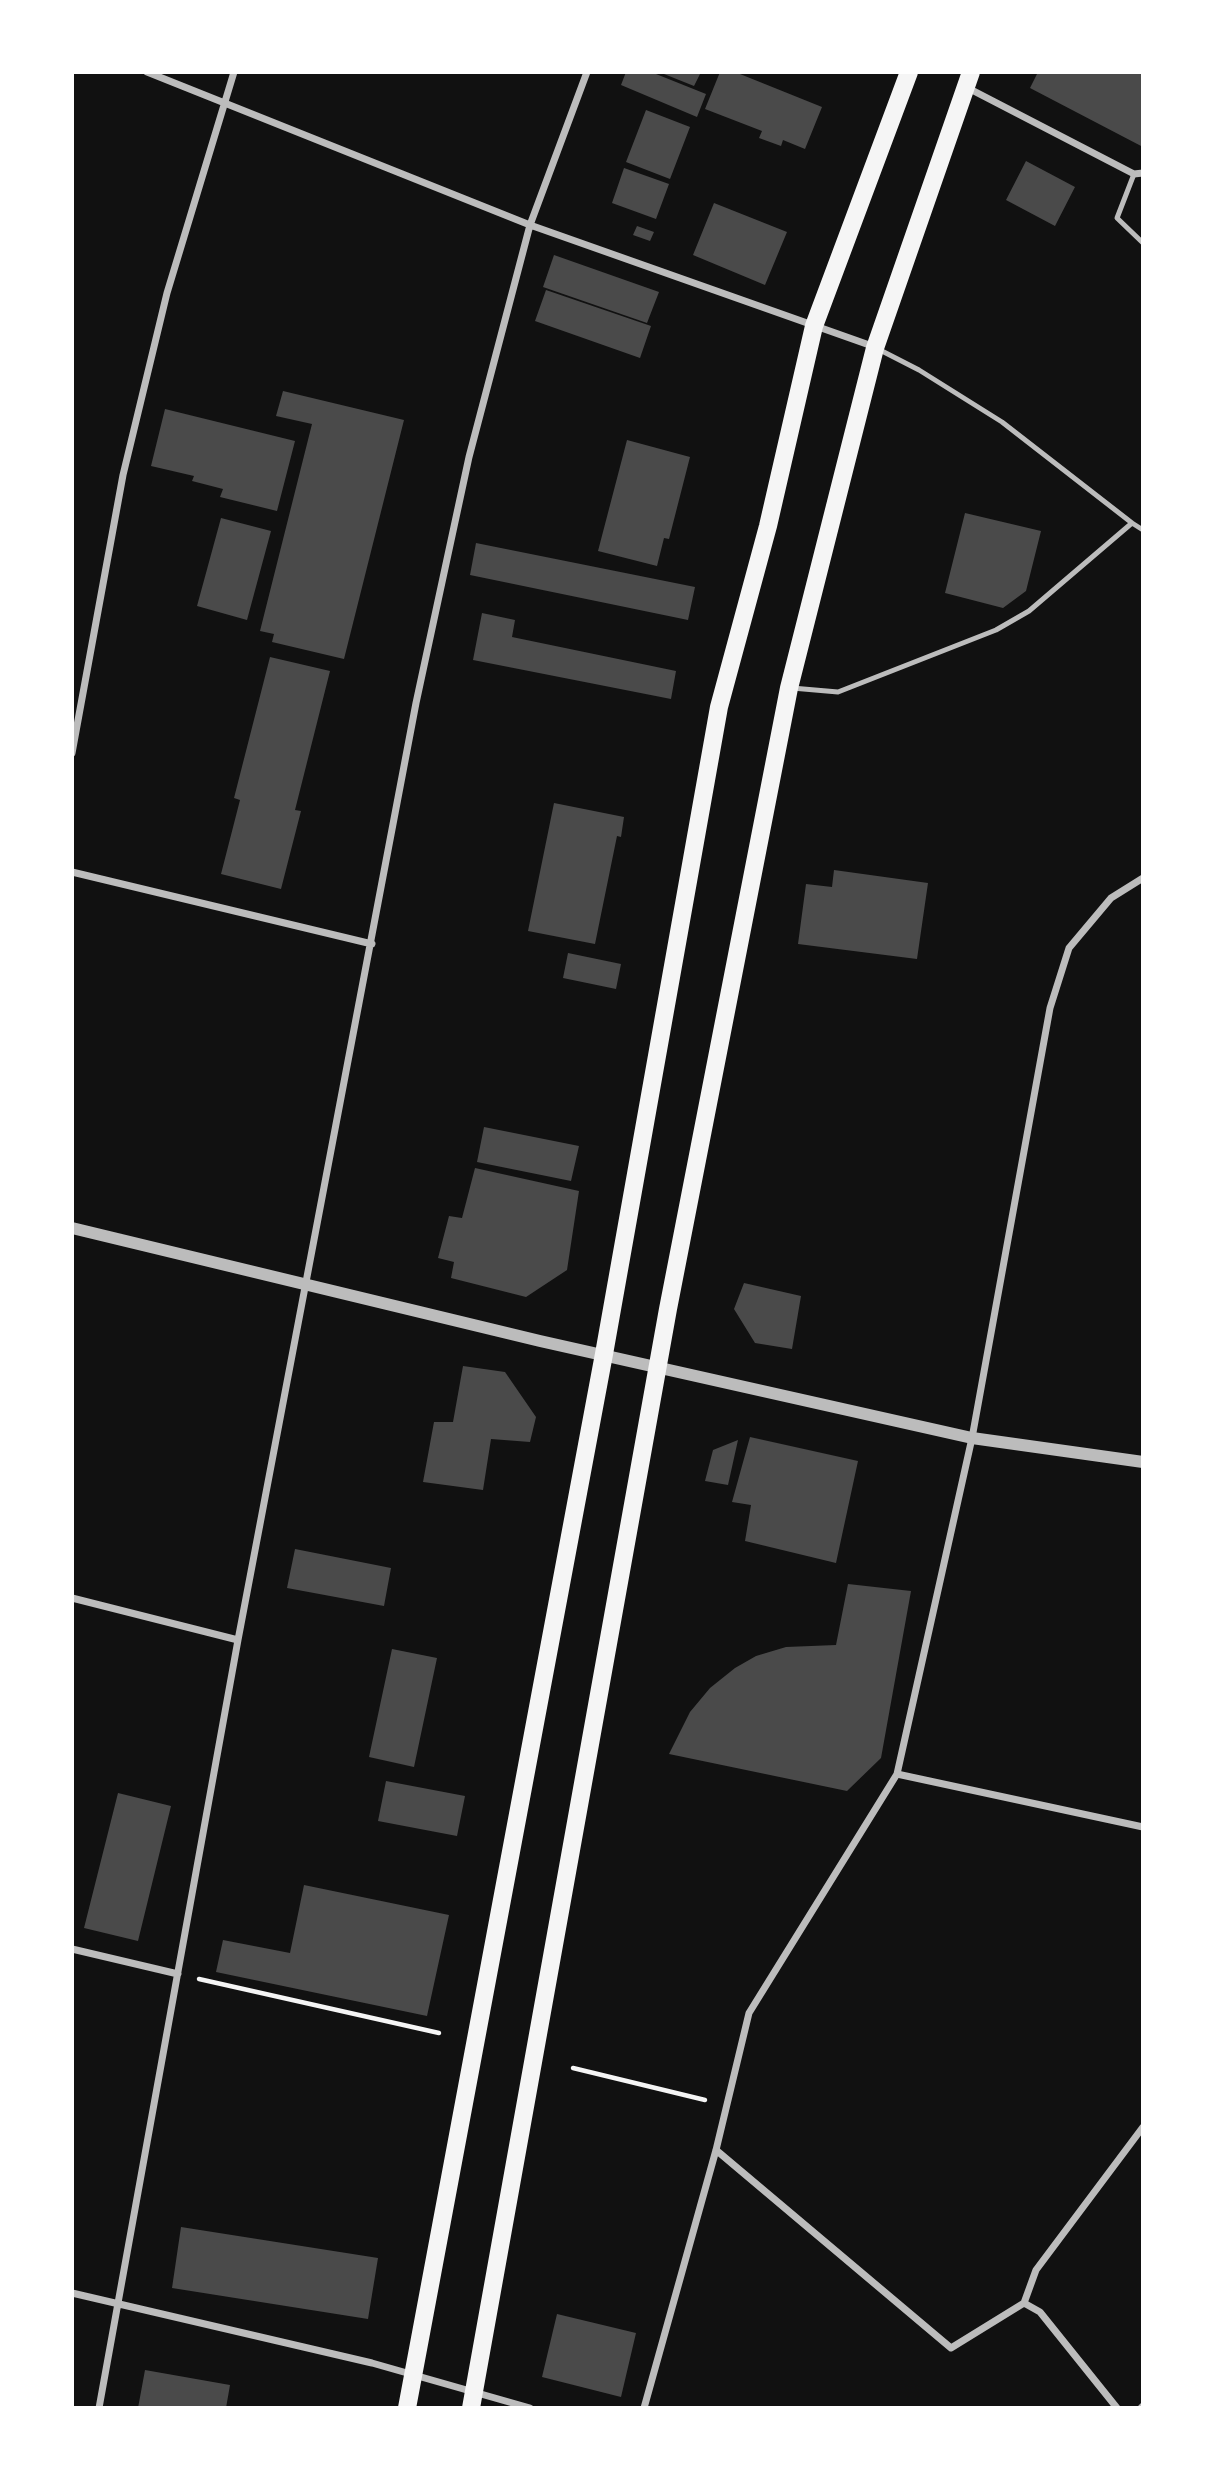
<!DOCTYPE html>
<html>
<head>
<meta charset="utf-8">
<style>
  body { margin:0 }
  #map { position:relative; width:1215px; height:2480px; overflow:hidden; background:#111; font-family:Raleway,sans-serif }
  canvas { display:block }
  .frame { position:absolute; inset:0; border:74px solid #fff; pointer-events:none }
</style>
</head>
<body>
<div id="map">
<canvas width="1215" height="2480"></canvas>
<div class="frame"></div>
</div>
<script>
const c = document.querySelector('canvas').getContext('2d');
c.lineJoin = 'round';
function paint(path, color) { c.fillStyle = color; c.fill(path, 'evenodd'); }
const poly = rows => new Path2D(rows.map(r => 'M' + r).join(''));
function trace(path, color, width, dash) { c.strokeStyle = color; c.lineWidth = width; c.lineCap = dash ? 'butt' : 'round'; c.setLineDash(dash || []); c.stroke(path); }
const building = poly([
  [626,72,651,72,706,94,697,117,621,85],
  [659,72,701,72,694,86],
  [720,72,735,72,822,107,805,149,783,140,781,146,759,138,762,131,705,109],
  [1038,72,1143,72,1143,147,1030,88],
  [646,110,690,127,670,179,626,162],
  [1026,161,1075,187,1055,226,1006,200],
  [624,168,669,184,656,219,612,203],
  [714,203,787,232,765,285,693,255],
  [637,226,654,232,650,241,633,235],
  [554,255,659,292,647,323,543,287],
  [546,290,651,326,640,358,535,321],
  [283,391,404,420,344,659,272,642,274,634,260,631,312,424,276,416],
  [165,409,295,441,277,511,220,497,223,489,192,481,194,476,151,466],
  [627,440,690,457,669,539,664,538,657,566,598,551],
  [965,513,1041,531,1026,591,1003,608,945,593],
  [221,518,271,531,247,620,197,606],
  [476,543,695,587,688,620,470,575],
  [482,613,515,620,512,637,676,671,671,699,473,660],
  [270,657,330,671,295,810,301,811,281,889,221,874,240,800,234,798],
  [554,803,624,817,621,837,617,836,595,944,528,931],
  [834,870,928,883,917,959,798,944,806,884,832,887],
  [568,953,621,964,616,989,563,978],
  [484,1127,579,1146,571,1181,477,1162],
  [475,1168,579,1191,567,1270,526,1297,451,1278,454,1262,438,1258,449,1216,462,1218],
  [744,1283,801,1296,792,1349,755,1343,734,1309],
  [463,1366,505,1372,536,1417,530,1442,491,1439,483,1490,423,1482,434,1422,453,1422],
  [750,1437,858,1461,836,1563,745,1541,751,1505,732,1502],
  [738,1440,728,1485,705,1481,713,1450],
  [295,1549,391,1568,384,1606,287,1588],
  [848,1584,911,1591,881,1758,847,1791,669,1754,690,1712,710,1688,735,1668,756,1656,786,1647,836,1645],
  [392,1649,437,1658,414,1767,369,1757],
  [386,1781,465,1796,457,1836,378,1821],
  [118,1793,171,1806,138,1941,84,1928],
  [304,1885,449,1915,427,2016,216,1972,223,1940,290,1953],
  [181,2227,378,2258,368,2319,172,2288],
  [557,2314,636,2333,621,2397,542,2377],
  [145,2370,230,2385,226,2408,138,2408]
]);
const path = poly([
  [199,1979,439,2033],
  [573,2068,705,2100]
]);
const service = poly([
  [1134,174,1117,218,1143,243],
  [878,349,919,370,1002,422,1132,523],
  [792,688,838,692,996,630,1029,611,1132,523,1143,530]
]);
const minor = poly([
  [147,72,530,225,875,347],
  [966,87,1134,174,1143,173],
  [72,753,123,475,167,293,234,72],
  [72,872,372,944],
  [72,1598,238,1640],
  [897,1774,1143,1827],
  [72,1949,178,1974],
  [716,2150,951,2348,1024,2303,1036,2270,1143,2127],
  [72,2293,372,2363,530,2408],
  [1024,2303,1040,2312,1117,2408],
  [99,2408,238,1640,416,703,469,457,530,225,587,72],
  [644,2408,716,2150,749,2013,897,1774,972,1438,1050,1008,1069,948,1111,898,1143,878],
  [1141,2408,1143,2406]
]);
const tertiary = poly([
  [72,1228,540,1341,972,1438,1143,1462]
]);
const primary = poly([
  [407,2408,604,1354,719,707,768,526,814,326,909,72],
  [471,2408,668,1309,789,688,875,348,971,72]
]);
paint(building, '#4a4a4a');
trace(path, '#f5f5f5', 4.5);
trace(service, '#bcbcbc', 5);
trace(minor, '#bcbcbc', 7);
trace(tertiary, '#bcbcbc', 12);
trace(primary, '#f5f5f5', 18);
</script>
</body>
</html>
